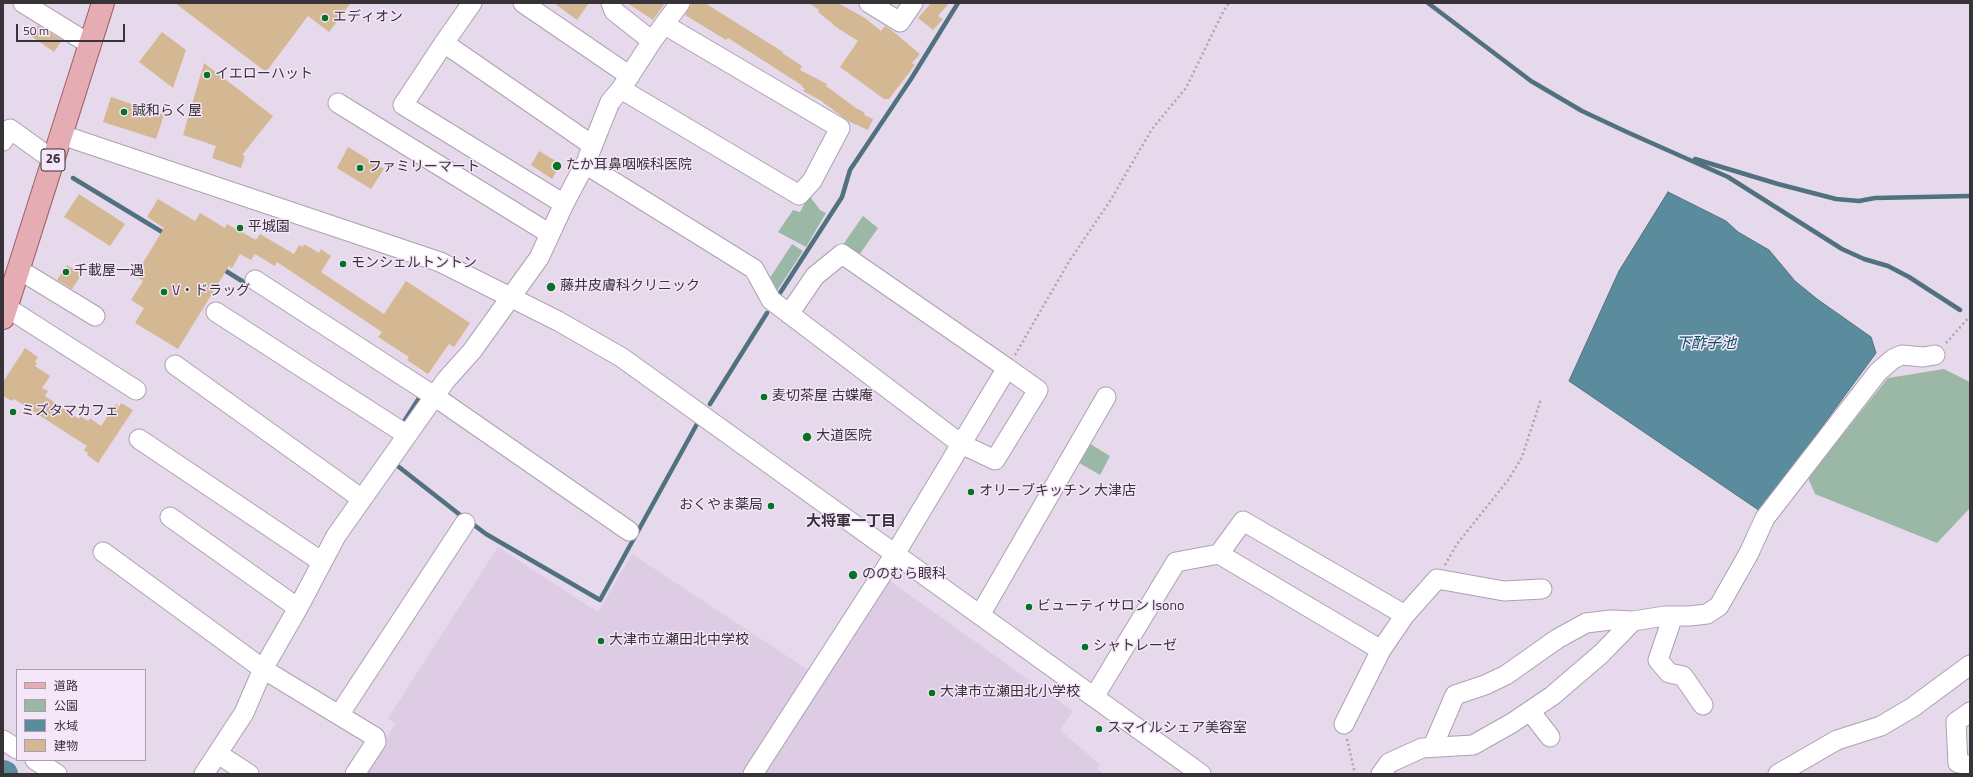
<!DOCTYPE html>
<html>
<head>
<meta charset="utf-8">
<style>
  body { margin:0 }
  #map { position:relative; width:1973px; height:777px; overflow:hidden; background:#e7d9ec; font-family:"Titillium Web","Noto Sans JP",sans-serif }
  canvas { display:block }
  .frame { position:absolute; inset:0; border:4px solid #383239; pointer-events:none }
  .legend { position:absolute; left:16px; top:669px; width:130px; height:92px; box-sizing:border-box; background:#f5e6f9; border:1px solid #a99eac; margin:0; padding:5px 7px; list-style:none; font-size:12px; color:#383239 }
  .legend li { display:flex; align-items:center; gap:8px; height:20px }
  .legend b { width:20px; border:1px solid #a99eac }
  .scale { position:absolute; left:16px; top:24px; width:109px; height:18px; box-sizing:border-box; border:2px solid #383239; border-top:0; padding-left:5px; font-size:12px; line-height:14px; white-space:nowrap; color:#383239; -webkit-text-stroke:3px #f5e6f9; paint-order:stroke }
</style>
</head>
<body>
<div id="map">
<canvas width="1973" height="777"></canvas>
<div class="frame"></div>
<ul class="legend">
<li><b style="height:5px;background:#e5adb3"></b>道路</li>
<li><b style="height:11px;background:#9bb7a6"></b>公園</li>
<li><b style="height:11px;background:#5b8c9d"></b>水域</li>
<li><b style="height:11px;background:#d3b893"></b>建物</li>
</ul>
<div class="scale">50 m</div>
</div>
<script>
const c = document.querySelector('canvas').getContext('2d');
c.lineJoin = 'round';
function paint(path, color) { c.fillStyle = color; c.fill(path, 'evenodd'); }
const poly = rows => new Path2D(rows.map(r => 'M' + r).join(''));
function trace(path, color, width, dash) { c.strokeStyle = color; c.lineWidth = width; c.lineCap = dash ? 'butt' : 'round'; c.setLineDash(dash || []); c.stroke(path); }
function drawText(font, color, halo, rows, align = 'center') {
  c.font = font + ' "Titillium Web","Noto Sans JP",sans-serif'; c.lineWidth = 3; c.setLineDash([]); c.textBaseline = 'middle'; c.strokeStyle = halo; c.fillStyle = color; for (const [text, x, y, turn = 0] of rows) {
    c.save(); c.translate(x, y); c.rotate((+turn || 0) * Math.PI / 180); c.textAlign = isNaN(turn) ? turn : align; if (halo) c.strokeText(text, 0, 0); c.fillText(text, 0, 0); c.restore();
  }
}
const built = poly([
  [498,547,598,612,632,554,808,670,741,774,363,774,395,724,388,718],
  [887,579,1073,711,1060,730,1100,765,1098,769,1103,774,763,774,829,675]
]);
const green = poly([
  [809,195,820,210,826,213,806,247,778,232,793,210,800,212],
  [863,216,878,228,857,258,840,249],
  [792,244,803,251,773,297,766,284],
  [1944,369,1970,382,1970,508,1937,543,1815,494,1808,478,1888,378],
  [1087,442,1110,456,1100,475,1076,461]
]);
const water = poly([
  [1668,192,1726,221,1738,232,1769,250,1795,281,1817,299,1871,337,1876,353,1760,511,1569,381,1619,271,1668,192]
]);
const stream = poly([
  [1428,3,1531,81,1582,111,1629,133,1728,177,1842,249,1864,259,1888,266,1909,277,1960,310],
  [1695,159,1778,184,1836,199,1859,201,1875,198,1970,196],
  [73,178,167,235],
  [221,268,250,286],
  [780,293,842,197,850,170,911,79,958,3],
  [710,404,767,313],
  [405,420,421,395,419,393],
  [399,467,464,518],
  [470,522,486,534,600,600,697,424]
]);
const river = poly([
  [3,773,5,774]
]);
const building = poly([
  [175,3,351,3,329,32,308,16,266,72],
  [554,3,589,3,577,20],
  [627,3,665,3,653,20],
  [692,3,705,3,783,52,782,53,802,66,800,70,827,84,826,86,856,108,865,113,864,115,873,119,868,130,848,121,820,100,803,91,805,89,802,87,803,86,728,38,726,40,685,15],
  [809,3,838,3,865,18,881,31,885,26,890,29,920,54,912,63,915,65,889,99,884,99,840,67,858,41,833,25,833,24,818,12,819,10],
  [931,3,949,3,938,16,943,19,933,30,918,18],
  [38,25,62,40,54,52,31,36],
  [162,32,186,50,173,88,139,62],
  [204,63,273,116,242,155,245,156,241,168,212,158,216,146,183,135],
  [111,97,164,115,156,139,103,122],
  [348,147,384,169,371,189,337,168],
  [539,151,561,164,552,179,531,165],
  [79,194,125,224,110,246,64,217],
  [158,199,195,221,200,213,225,228,227,224,256,240,260,234,294,254,299,245,303,247,304,244,319,253,321,249,331,256,321,272,384,314,406,281,470,323,454,347,449,344,428,374,407,360,409,357,378,337,382,332,277,262,275,266,255,254,251,260,240,254,232,268,229,266,178,349,135,323,144,308,131,300,143,281,135,276,164,228,147,217],
  [67,265,82,274,72,289,57,280],
  [25,348,38,357,35,362,37,363,35,366,50,376,42,388,48,391,45,396,79,419,80,416,88,421,90,418,101,426,116,404,119,407,121,403,133,410,98,463,87,455,88,453,84,450,87,446,14,399,12,401,3,396,3,382]
]);
const path = poly([
  [1946,343,1970,316],
  [1015,355,1070,260,1110,201,1152,129,1186,88,1223,12,1229,3],
  [1445,565,1457,544,1509,479,1522,457,1541,399],
  [1347,739,1355,774]
]);
const minor = poly([
  [23,3,91,45],
  [523,3,630,76],
  [611,3,614,11,652,41],
  [869,3,900,22,913,3],
  [665,25,840,128,812,181,799,195,621,89,652,41,680,3],
  [444,43,472,3],
  [338,103,550,234],
  [62,135,440,262,558,321,621,357,1201,774],
  [3,141,10,129,53,160],
  [588,157,610,102,621,89],
  [564,204,585,164,754,269,771,300,961,444,995,460,1038,390,1007,368],
  [18,269,95,316],
  [255,280,434,396,629,531],
  [3,305,136,390],
  [216,312,407,435],
  [175,365,362,499],
  [139,439,322,562],
  [170,517,298,608],
  [103,552,263,669,375,737,376,742,355,774],
  [980,615,1106,397],
  [1405,615,1437,579,1504,591,1542,589],
  [1673,616,1658,660,1669,673,1683,676,1703,705],
  [1094,697,1176,562,1219,554,1381,650,1405,615,1243,521,1219,554],
  [1530,711,1550,737],
  [1970,712,1956,722,1958,763,1970,765],
  [339,715,465,523],
  [1344,724,1381,650],
  [3,740,17,749],
  [1433,746,1455,695,1485,685,1506,675,1557,639,1586,623,1611,620,1633,621],
  [218,754,249,774],
  [35,760,57,774],
  [204,774,244,713,263,669,298,608,336,536,446,380,472,351,539,258,564,204,403,105,444,43,592,145],
  [753,774,895,554,1007,368,842,254,815,276,789,314],
  [1381,774,1389,763,1422,748,1473,745,1512,723,1552,696,1601,654,1633,621,1665,616,1690,616,1707,614,1719,606,1749,553,1765,518,1878,372,1893,359,1902,355,1923,357,1935,355],
  [1778,774,1837,740,1881,726,1913,707,1970,665]
]);
const major = poly([
  [3,318,103,3]
]);
const markers = [
  [325,18,4,"#077224"],
  [207,75,4,"#077224"],
  [124,112,4,"#077224"],
  [557,166,5,"#077224"],
  [360,168,4,"#077224"],
  [240,228,4,"#077224"],
  [343,264,4,"#077224"],
  [66,272,4,"#077224"],
  [551,287,5,"#077224"],
  [164,292,4,"#077224"],
  [764,397,4,"#077224"],
  [13,412,4,"#077224"],
  [807,437,5,"#077224"],
  [971,492,4,"#077224"],
  [771,506,4,"#077224"],
  [853,575,5,"#077224"],
  [1029,607,4,"#077224"],
  [601,641,4,"#077224"],
  [1085,647,4,"#077224"],
  [932,693,4,"#077224"],
  [1099,729,4,"#077224"]
];
const shields = [
  [53,160,24]
];
const shieldNames = [
  ["26",53,160]
];
const poiNames = [
  ["エディオン",333,18],
  ["イエローハット",215,75],
  ["誠和らく屋",132,112],
  ["たか耳鼻咽喉科医院",566,166],
  ["ファミリーマート",368,168],
  ["平城園",248,228],
  ["モンシェルトントン",351,264],
  ["千載屋一遇",74,272],
  ["藤井皮膚科クリニック",560,287],
  ["V・ドラッグ",172,292],
  ["麦切茶屋 古蝶庵",772,397],
  ["ミズタマカフェ",21,412],
  ["大道医院",816,437],
  ["オリーブキッチン 大津店",979,492],
  ["おくやま薬局",763,506,"right"],
  ["ののむら眼科",862,575],
  ["ビューティサロン Isono",1037,607],
  ["大津市立瀬田北中学校",609,641],
  ["シャトレーゼ",1093,647],
  ["大津市立瀬田北小学校",940,693],
  ["スマイルシェア美容室",1107,729]
];
const waterNames = [
  ["下酢子池",1706,344]
];
const neighbourhoodNames = [
  ["大将軍一丁目",851,522]
];
paint(built, '#decbe4');
paint(green, '#9bb7a6');
paint(water, '#5b8c9d');
trace(water, '#50717f', 1);
trace(stream, '#50717f', 4.5);
trace(river, '#5b8c9d', 26);
paint(building, '#d3b893');
trace(minor, '#aea0b3', 21);
trace(major, '#9d5e68', 24);
trace(path, '#afa3b2', 2.5, [2, 3]);
trace(minor, '#fff', 19);
trace(major, '#e5adb3', 22);
for (const [x, y, r, color] of markers) { const dot = new Path2D(); dot.arc(x, y, r, 0, 2 * Math.PI); c.fillStyle = color; c.fill(dot); trace(dot, '#f5e6f9', 1.5); }
for (const [x, y, w] of shields) { const box = new Path2D(); box.roundRect(x - w / 2, y - 11, w, 22, 3); c.fillStyle = '#f5e6f9'; c.fill(box); trace(box, '#383239', 1); }
drawText('bold 13px', '#383239', null, shieldNames);
drawText('14px', '#383239', '#f5e6f9', poiNames, 'left');
drawText('italic 15px', '#075163', '#f5e6f9', waterNames);
drawText('bold 15px', '#383239', '#f5e6f9', neighbourhoodNames);
</script>
</body>
</html>
